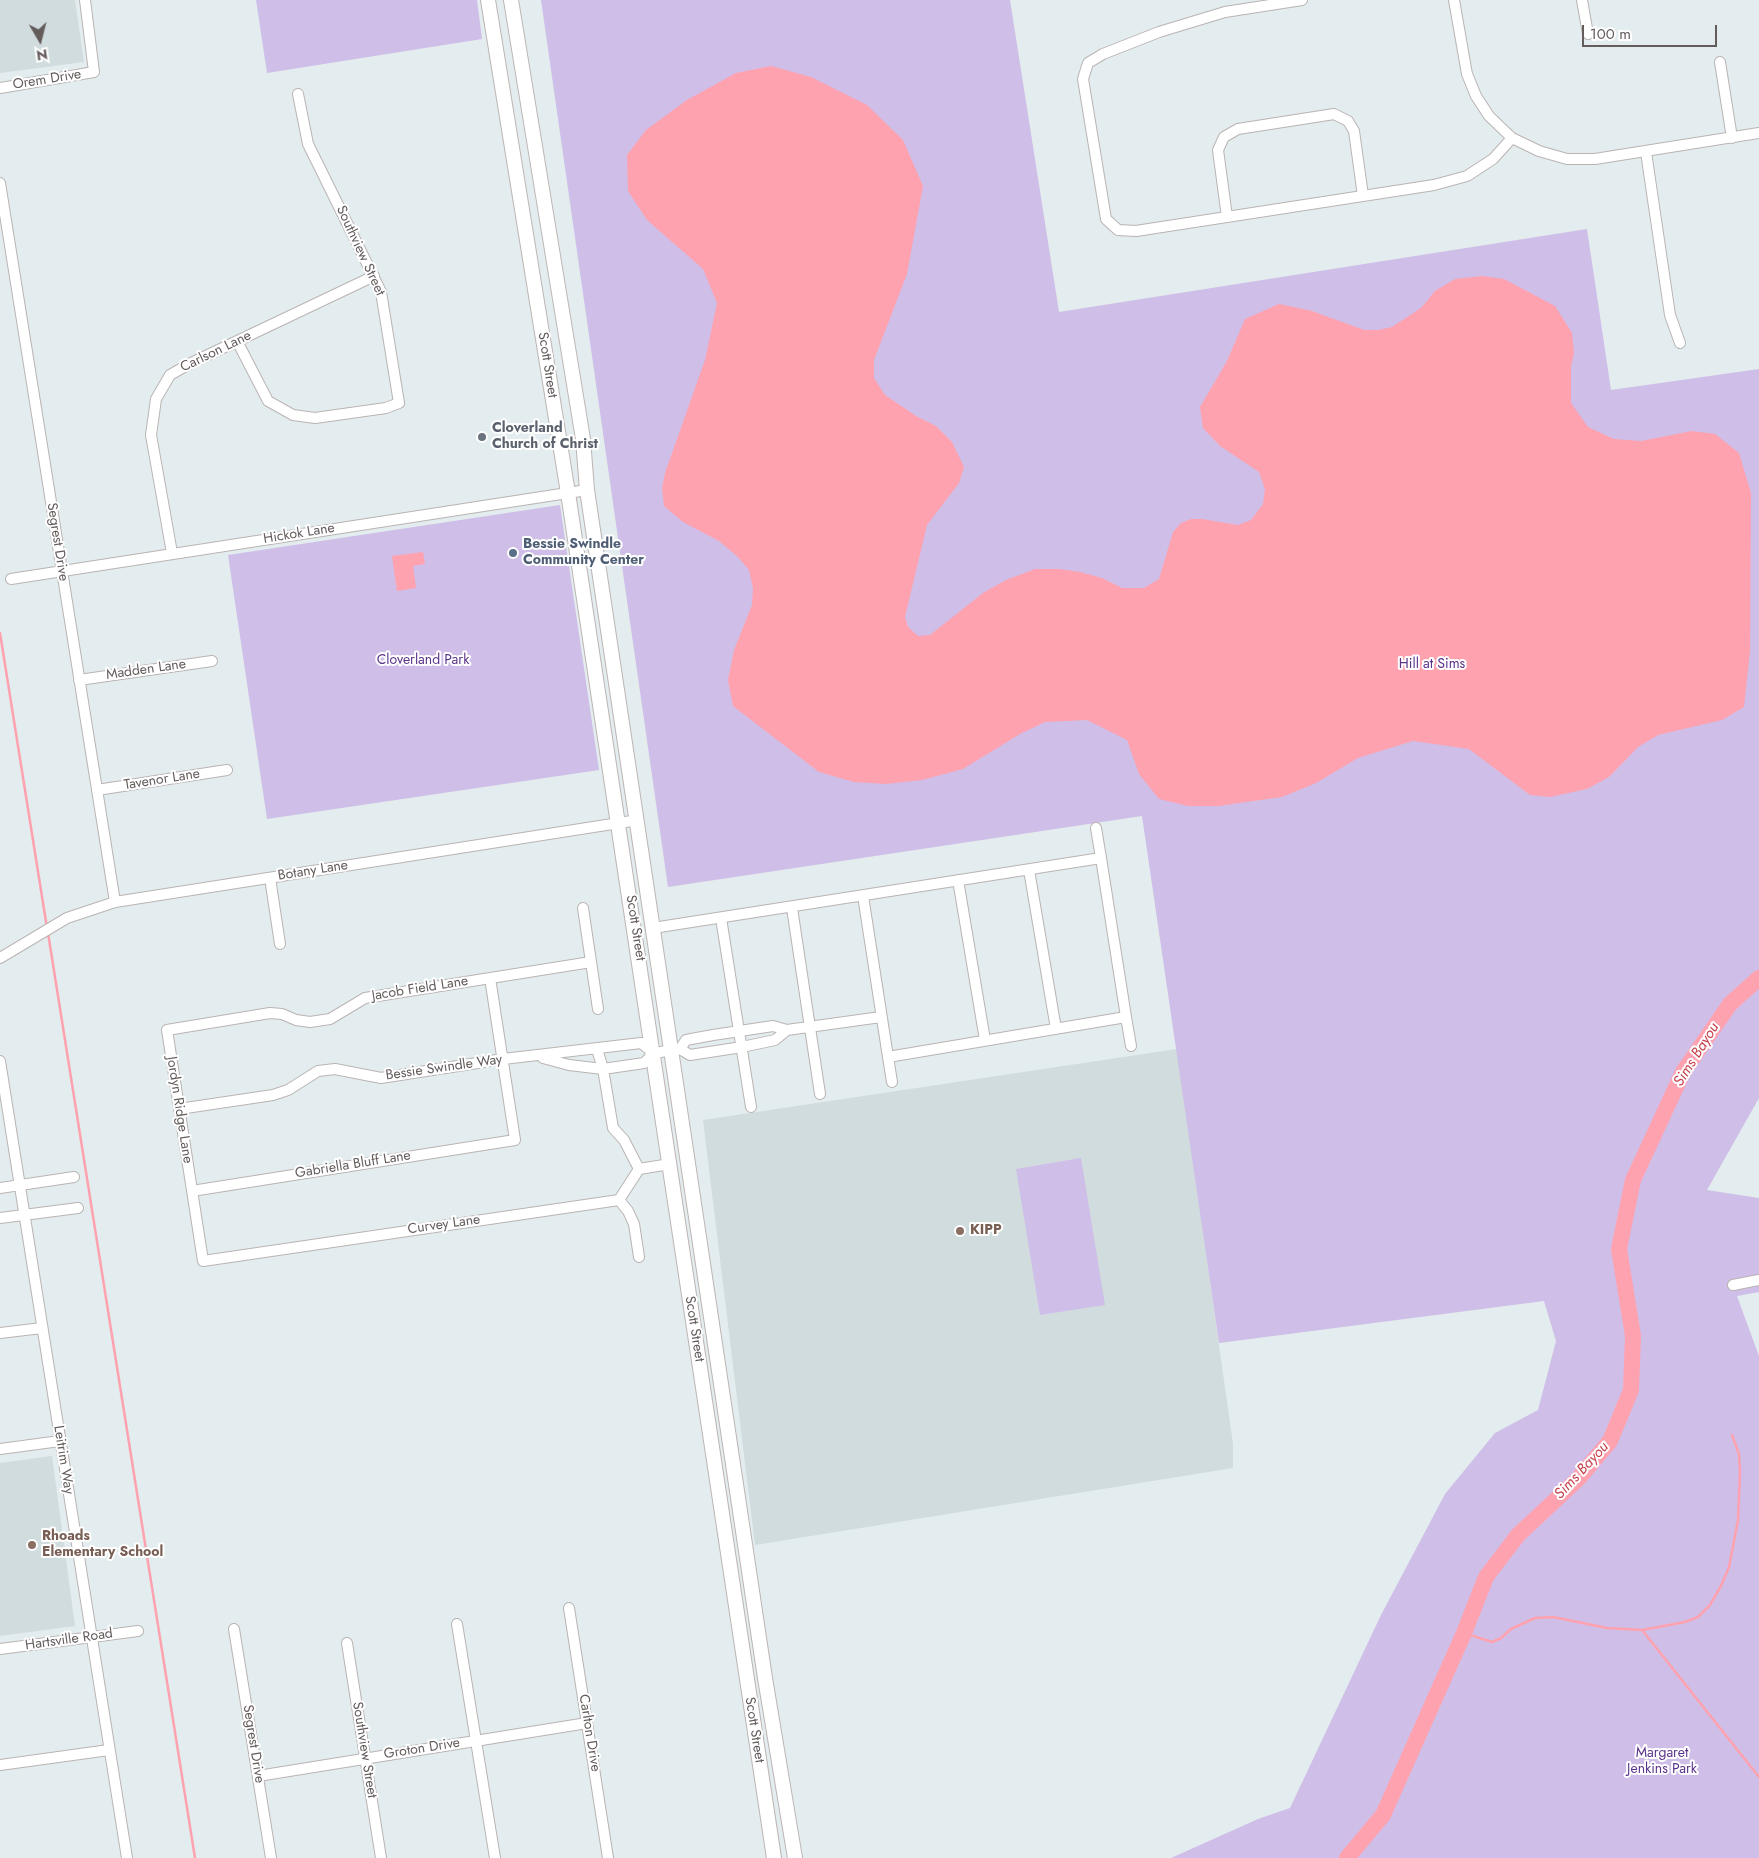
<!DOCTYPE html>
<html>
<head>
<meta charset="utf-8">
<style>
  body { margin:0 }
  #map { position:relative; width:1759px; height:1858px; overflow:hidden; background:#e3ecee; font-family:Jost,sans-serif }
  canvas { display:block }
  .north { position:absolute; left:15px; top:15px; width:50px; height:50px; -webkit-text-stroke:4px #fff; paint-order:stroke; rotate:172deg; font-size:14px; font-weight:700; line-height:20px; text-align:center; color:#645b5b }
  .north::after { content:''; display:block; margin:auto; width:18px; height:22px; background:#645b5b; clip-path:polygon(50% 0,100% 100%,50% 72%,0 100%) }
  .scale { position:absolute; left:1582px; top:25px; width:135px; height:22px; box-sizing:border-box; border:2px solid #645b5b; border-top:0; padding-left:6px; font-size:15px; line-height:18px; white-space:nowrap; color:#645b5b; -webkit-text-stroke:4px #fff; paint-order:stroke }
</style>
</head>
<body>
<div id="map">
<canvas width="1759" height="1858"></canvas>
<div class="north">N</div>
<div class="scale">100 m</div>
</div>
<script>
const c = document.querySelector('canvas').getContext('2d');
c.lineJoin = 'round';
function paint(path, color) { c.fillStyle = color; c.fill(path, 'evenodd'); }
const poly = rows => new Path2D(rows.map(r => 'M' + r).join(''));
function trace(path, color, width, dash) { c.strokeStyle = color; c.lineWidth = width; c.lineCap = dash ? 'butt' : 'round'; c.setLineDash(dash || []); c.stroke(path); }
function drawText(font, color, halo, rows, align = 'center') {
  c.font = font + ' Jost,sans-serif'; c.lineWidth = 4; c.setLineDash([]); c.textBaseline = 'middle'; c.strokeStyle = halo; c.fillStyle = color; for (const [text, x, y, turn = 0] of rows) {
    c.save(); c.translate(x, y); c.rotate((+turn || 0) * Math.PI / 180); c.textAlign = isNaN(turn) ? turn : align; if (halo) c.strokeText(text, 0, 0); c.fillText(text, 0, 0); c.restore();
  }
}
const education = poly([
  [0,0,75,0,84,62,0,73],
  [1177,1049,1233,1444,1233,1468,755,1545,703,1120],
  [52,1456,75,1626,0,1636,0,1463]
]);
const green = poly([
  [256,0,477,0,482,39,267,73],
  [541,0,1010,0,1059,312,1587,229,1611,390,1759,369,1759,1098,1707,1190,1759,1198,1759,1292,1737,1296,1759,1356,1759,1858,1171,1858,1258,1819,1290,1808,1381,1615,1445,1494,1495,1433,1538,1410,1556,1341,1544,1301,1219,1343,1142,816,668,887],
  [560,505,599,770,267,819,228,555],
  [1081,1158,1105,1305,1040,1315,1016,1169]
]);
const water = poly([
  [771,66,811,77,867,105,903,140,923,186,907,274,874,360,874,378,885,395,916,416,936,426,952,442,964,467,959,483,927,525,905,617,908,627,918,636,930,635,983,593,1006,580,1035,569,1059,569,1080,572,1102,578,1122,588,1144,588,1159,579,1173,532,1181,523,1191,519,1202,519,1238,525,1251,520,1263,504,1265,489,1259,472,1220,446,1203,428,1200,407,1227,361,1245,319,1279,304,1312,311,1364,330,1378,330,1392,327,1421,308,1435,291,1455,279,1482,276,1504,279,1555,306,1572,333,1574,353,1571,366,1571,403,1588,427,1614,439,1641,441,1692,431,1715,434,1739,453,1751,493,1750,651,1744,707,1722,720,1658,735,1638,747,1609,777,1587,789,1550,797,1530,795,1469,749,1413,741,1358,758,1316,783,1282,797,1218,806,1188,806,1159,799,1139,774,1127,740,1087,720,1045,722,1020,734,963,769,922,780,886,784,854,782,819,772,733,706,728,680,734,650,752,605,753,588,749,570,738,557,719,541,683,522,664,506,662,488,665,473,705,360,717,303,703,269,647,220,628,191,627,155,646,130,687,100,736,73],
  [423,552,425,564,413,566,416,588,397,591,392,556]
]);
const stream = poly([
  [0,633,47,928],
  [48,933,195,1858],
  [1642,1630,1759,1777],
  [1464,1633,1492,1642,1501,1638,1511,1629,1535,1618,1553,1617,1607,1628,1642,1630,1685,1622,1698,1617,1710,1605,1721,1586,1729,1567,1738,1520,1740,1472,1739,1454,1732,1435]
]);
const river = poly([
  [1347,1858,1383,1815,1464,1633,1486,1577,1518,1535,1578,1479,1610,1441,1631,1390,1633,1336,1619,1249,1633,1180,1683,1072,1730,1004,1759,978]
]);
const street = poly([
  [1302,0,1225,12,1159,32,1103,54,1088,63,1083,79,1106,219,1118,230,1136,231,1434,185,1467,176,1493,159,1512,138,1539,151,1567,159,1595,159,1759,133],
  [1454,0,1467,74,1476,96,1489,116,1512,138],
  [1582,0,1588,34],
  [1720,62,1732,138],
  [0,88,94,72,85,0],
  [1646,152,1670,315,1680,343],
  [0,183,115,902],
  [1227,217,1218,150,1224,137,1238,129,1334,114,1348,121,1354,131,1363,196],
  [237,341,268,401,293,415,315,418,386,408,399,403,381,292,308,144,298,94],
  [172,553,151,435,156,399,170,375,189,364,374,276],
  [11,579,587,490],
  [79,680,212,661],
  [97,790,227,770],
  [1096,828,1101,858],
  [1029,870,1056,1029],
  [270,878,280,944],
  [958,880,985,1040],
  [583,908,598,1009],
  [792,908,820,1094],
  [721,918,751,1107],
  [653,928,1101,858,1126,1017,888,1057,863,896],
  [0,958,67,918,115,902,638,820],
  [591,962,365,998,330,1019,310,1022,296,1020,282,1014,270,1013,167,1030,203,1261,619,1200,639,1169,670,1164],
  [1126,1017,1131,1046],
  [787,1030,881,1017],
  [597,1049,603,1069,613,1128,624,1140,639,1169],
  [888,1057,892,1082],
  [543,1058,569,1065,603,1069,644,1063,654,1053,680,1049,690,1055,742,1047,775,1040,787,1030,773,1026,713,1035,686,1040,680,1049],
  [0,1061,127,1858],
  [179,1109,273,1095,288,1090,318,1071,335,1069,381,1078,503,1059,641,1043,654,1053],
  [0,1188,74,1177],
  [192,1191,515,1140,490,978],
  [619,1200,628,1211,634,1224,639,1257],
  [0,1218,78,1208],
  [1733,1285,1759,1280],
  [0,1333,42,1328],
  [0,1449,60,1441],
  [569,1608,608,1858],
  [457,1624,495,1858],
  [234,1629,271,1858],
  [347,1643,381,1858],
  [0,1649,138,1631],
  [0,1765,109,1750],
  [258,1776,587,1723]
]);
const secondary = poly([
  [488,0,568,493,774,1858],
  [511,0,583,439,587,490,671,1050,765,1678,795,1858]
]);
const markers = [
  [482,437,5,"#6b7280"],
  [513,553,5,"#5c6f8a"],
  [960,1231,5,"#8d6e63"],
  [32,1545,5,"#8d6e63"]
];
const streetNames = [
  ["Orem Drive",47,80,-9],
  ["Southview Street",360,251,65],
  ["Carlson Lane",216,352,-26],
  ["Scott Street",547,365,81],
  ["Hickok Lane",299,534,-9],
  ["Segrest Drive",57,542,81],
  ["Madden Lane",146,670,-8],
  ["Tavenor Lane",162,780,-9],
  ["Botany Lane",313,871,-9],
  ["Scott Street",635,928,81],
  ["Jacob Field Lane",420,989,-9],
  ["Bessie Swindle Way",444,1068,-8],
  ["Jordyn Ridge Lane",179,1110,81],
  ["Gabriella Bluff Lane",353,1165,-9],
  ["Curvey Lane",444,1225,-8],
  ["Scott Street",694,1329,81],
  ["Leitrim Way",63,1460,81],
  ["Hartsville Road",69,1640,-8],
  ["Scott Street",754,1730,81],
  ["Carlton Drive",589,1733,81],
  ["Segrest Drive",253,1744,81],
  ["Groton Drive",422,1749,-9],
  ["Southview Street",364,1750,81]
];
const worshipNames = [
  ["Cloverland",492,429],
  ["Church of Christ",492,445]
];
const serviceNames = [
  ["Bessie Swindle",523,545],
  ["Community Center",523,561]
];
const parkNames = [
  ["Cloverland Park",423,661],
  ["Hill at Sims",1432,665],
  ["Margaret",1662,1754],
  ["Jenkins Park",1662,1770]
];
const educationNames = [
  ["KIPP",970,1231],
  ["Rhoads",42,1537],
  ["Elementary School",42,1553]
];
const waterNames = [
  ["Sims Bayou",1697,1055,-58],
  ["Sims Bayou",1582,1471,-47]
];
paint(education, '#d1dcde');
paint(green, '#cfbee7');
paint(water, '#ffa2b0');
trace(stream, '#ffa2b0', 2.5);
trace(river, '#ffa2b0', 16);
trace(street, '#bab4b3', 12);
trace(secondary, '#beb5b4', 16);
trace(street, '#fff', 10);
trace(secondary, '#fff', 14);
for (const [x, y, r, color] of markers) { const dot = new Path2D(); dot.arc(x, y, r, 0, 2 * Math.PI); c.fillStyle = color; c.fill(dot); trace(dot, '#fff', 2); }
drawText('14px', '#645b5b', '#fff', streetNames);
drawText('bold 14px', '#5b616d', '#fff', worshipNames, 'left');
drawText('bold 14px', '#4e5e75', '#fff', serviceNames, 'left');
drawText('14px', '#5b348a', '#fff', parkNames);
drawText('bold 14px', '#785e54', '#fff', educationNames, 'left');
drawText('italic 15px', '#c6414b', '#fff', waterNames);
</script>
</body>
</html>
